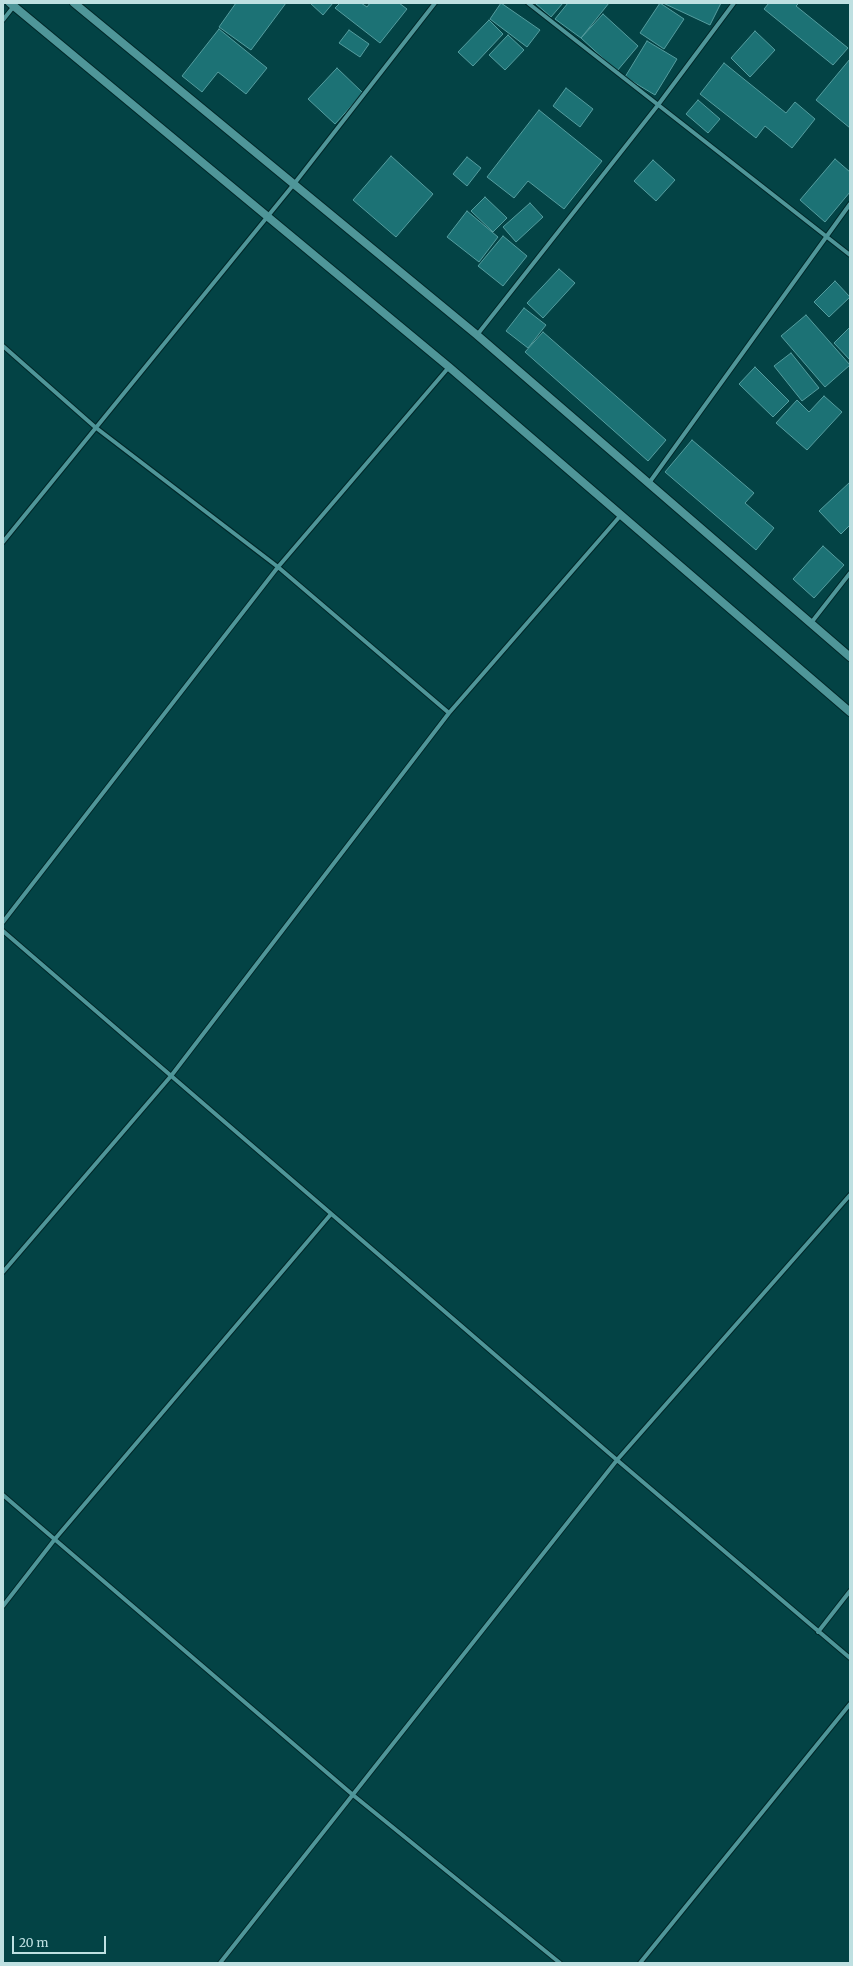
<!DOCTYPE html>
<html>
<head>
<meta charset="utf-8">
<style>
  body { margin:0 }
  #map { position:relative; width:853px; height:1966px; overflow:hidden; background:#034345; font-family:Merriweather,serif }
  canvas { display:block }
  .frame { position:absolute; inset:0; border:4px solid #bee0e1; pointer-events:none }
  .scale { position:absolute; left:12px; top:1936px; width:94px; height:18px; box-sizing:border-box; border:2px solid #bee0e1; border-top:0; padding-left:5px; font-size:12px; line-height:14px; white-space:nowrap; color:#bee0e1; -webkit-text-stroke:3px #034345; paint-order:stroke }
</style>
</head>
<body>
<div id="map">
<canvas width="853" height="1966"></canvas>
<div class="frame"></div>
<div class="scale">20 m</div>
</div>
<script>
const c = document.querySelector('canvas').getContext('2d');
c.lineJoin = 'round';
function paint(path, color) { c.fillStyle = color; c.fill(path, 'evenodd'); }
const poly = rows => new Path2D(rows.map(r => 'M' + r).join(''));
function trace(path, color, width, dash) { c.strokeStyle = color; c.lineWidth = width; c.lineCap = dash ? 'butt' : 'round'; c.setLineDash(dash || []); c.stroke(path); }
const building = poly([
  [236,3,286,3,251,50,219,27,236,3],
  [310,3,333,3,323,15,310,3],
  [340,3,361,3,367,7,370,3,399,3,407,9,380,43,335,8,340,3],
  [501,3,540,30,527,47,490,19,501,3],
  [535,3,563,3,551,17,535,3],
  [568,3,609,3,581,38,555,19,568,3],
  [660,3,684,19,664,49,640,33,660,3],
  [663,3,721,3,710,25,663,3],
  [769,3,799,3,796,6,848,48,833,65,764,9,769,3],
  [603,14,638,46,617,71,581,38,603,14],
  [489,20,503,34,473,66,458,52,489,20],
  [219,29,267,68,246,94,218,72,202,92,182,76,219,29],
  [349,30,369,44,360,57,339,43,349,30],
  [755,31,775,50,750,77,731,58,755,31],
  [508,35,524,50,505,70,489,55,508,35],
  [647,41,677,59,655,95,625,77,647,41],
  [850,59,850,128,816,100,850,59],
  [724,63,786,113,795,102,815,119,792,148,765,126,756,138,700,94,724,63],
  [337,68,363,93,335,124,308,99,337,68],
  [566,88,593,109,580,127,553,106,566,88],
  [698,100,720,119,708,133,686,114,698,100],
  [539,110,602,161,564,209,528,181,514,198,487,177,539,110],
  [391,156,433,194,396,237,353,200,391,156],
  [467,157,481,168,467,186,453,174,467,157],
  [835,159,850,172,850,192,825,222,800,200,835,159],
  [653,160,675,180,656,201,634,181,653,160],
  [485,197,507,218,493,232,471,211,485,197],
  [530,203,543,217,516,242,503,227,530,203],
  [467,211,498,237,479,262,447,237,467,211],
  [503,236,527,256,503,286,478,266,503,236],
  [559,269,575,283,543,318,527,303,559,269],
  [835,281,850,297,829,317,814,302,835,281],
  [524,308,546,325,528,348,506,331,524,308],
  [806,315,850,365,825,387,781,336,806,315],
  [850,327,850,360,834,343,850,327],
  [543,332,666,440,648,461,525,352,543,332],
  [791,353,819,388,802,401,774,366,791,353],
  [755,367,789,401,773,417,739,384,755,367],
  [824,396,842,412,807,450,776,423,797,400,809,412,824,396],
  [692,440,754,493,745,503,774,528,756,550,665,472,692,440],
  [850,482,850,525,841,534,819,511,850,482],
  [823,546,844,565,814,598,793,579,823,546]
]);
const street = poly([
  [528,3,850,255],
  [3,20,14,6],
  [477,335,658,105,734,3],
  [3,346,95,427,278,567,449,713],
  [649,483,850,204],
  [3,542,294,184,435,3],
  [811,623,850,573],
  [3,922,278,567,449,367],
  [3,931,617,1460,850,1658],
  [3,1272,171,1076,449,713,621,515],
  [3,1495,353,1795,560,1963],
  [3,1606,55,1539,331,1214],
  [818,1632,850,1591],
  [220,1963,617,1460,850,1195],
  [640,1963,850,1704]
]);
const secondary = poly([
  [10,3,449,367,850,712],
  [74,3,477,335,850,657]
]);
paint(building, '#1c7275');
trace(building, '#559d9f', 1);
trace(street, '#002728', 6);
trace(secondary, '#002728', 10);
trace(street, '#4f9699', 4);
trace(secondary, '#4f9699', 8);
</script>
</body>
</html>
